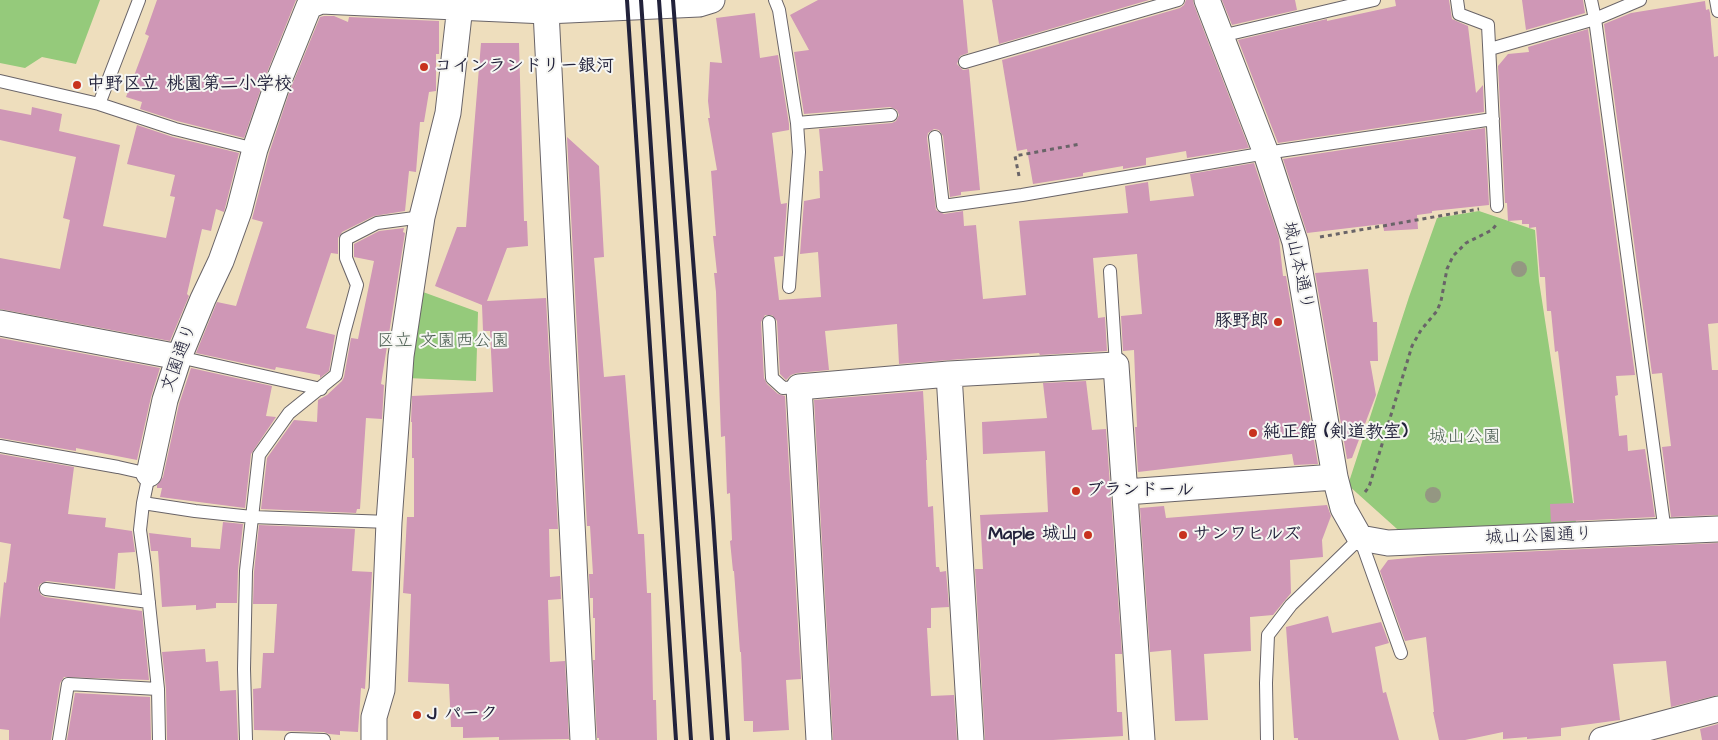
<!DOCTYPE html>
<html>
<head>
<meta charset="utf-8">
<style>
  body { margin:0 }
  canvas { display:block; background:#eedebd }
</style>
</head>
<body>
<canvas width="1718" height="740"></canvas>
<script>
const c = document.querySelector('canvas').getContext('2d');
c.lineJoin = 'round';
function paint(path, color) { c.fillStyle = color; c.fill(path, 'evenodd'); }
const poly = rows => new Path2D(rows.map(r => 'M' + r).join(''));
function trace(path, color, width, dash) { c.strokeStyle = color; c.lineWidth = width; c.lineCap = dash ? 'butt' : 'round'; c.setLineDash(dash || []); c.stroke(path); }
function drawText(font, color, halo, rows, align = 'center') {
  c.font = font + ' "Architects Daughter","Klee One",sans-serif'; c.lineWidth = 4; c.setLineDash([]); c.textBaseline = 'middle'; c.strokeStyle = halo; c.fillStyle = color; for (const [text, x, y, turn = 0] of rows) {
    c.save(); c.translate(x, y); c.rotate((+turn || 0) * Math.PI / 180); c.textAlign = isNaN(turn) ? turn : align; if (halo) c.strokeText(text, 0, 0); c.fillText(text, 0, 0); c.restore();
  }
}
const green = poly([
  [0,0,100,0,76,64,42,57,25,68,0,63],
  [1479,211,1535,230,1539,281,1577,529,1406,537,1348,485,1409,297,1437,218],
  [423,292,478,312,476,381,407,378]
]);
const building = poly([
  [157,0,296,0,264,80,244,138,177,121,140,109,142,102,126,97,149,36,145,34],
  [818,0,963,0,968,53,960,56,957,64,963,70,969,69,980,190,961,192,961,195,950,197,943,136,939,130,934,129,928,133,927,138,936,210,944,214,963,211,964,226,976,225,983,299,1026,295,1019,221,1128,213,1125,186,1148,182,1150,201,1194,196,1190,174,1254,163,1279,238,1283,276,1286,276,1318,464,1294,465,1292,454,1138,472,1135,427,1137,427,1134,350,1123,351,1121,316,1142,314,1137,254,1093,258,1098,318,1105,317,1107,351,1040,355,1039,353,899,364,897,324,825,331,829,370,797,373,791,375,786,380,780,374,777,321,772,315,765,315,761,322,764,378,767,384,778,394,785,396,801,679,786,680,789,730,753,732,753,721,744,721,741,652,740,652,734,571,733,571,730,541,732,540,730,493,727,494,725,436,721,437,716,292,714,273,717,273,713,236,716,236,711,171,717,170,708,118,710,118,708,101,710,62,722,63,716,18,755,13,760,58,778,55,789,124,789,130,772,133,780,199,781,204,787,203,783,256,774,257,779,300,821,297,818,252,800,254,804,201,820,198,819,171,823,171,819,129,892,123,896,121,899,115,897,110,890,107,804,114,794,52,809,50,790,15],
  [992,0,1149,0,999,44],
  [1186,0,1193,0,1194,5,1249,148,1187,158,1186,151,1146,158,1146,165,1123,169,1123,166,1083,173,1083,176,1033,184,1027,149,1017,151,1002,60,1180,8,1184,5],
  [1222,0,1295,0,1297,10,1232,25],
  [1395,0,1449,0,1452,19,1468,26,1476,93,1483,85,1484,112,1278,143,1238,40,1327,19,1327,21,1396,6],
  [1522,0,1583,0,1585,13,1526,30],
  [1705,1,1706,10,1709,9,1710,13,1714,57,1718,56,1718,323,1708,324,1712,370,1718,370,1718,515,1671,517,1662,447,1671,446,1662,373,1652,374,1604,24,1631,13],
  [324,16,334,16,348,22,349,17,439,21,439,54,436,54,436,91,429,92,424,122,420,122,416,172,409,171,405,211,374,216,342,232,338,238,338,254,331,253,306,328,335,335,329,371,320,378,320,375,276,367,275,370,196,353,217,302,236,306,263,222,252,219,269,153,290,90,320,17],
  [1588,29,1635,375,1616,376,1618,395,1615,396,1619,436,1627,435,1628,451,1645,449,1655,517,1551,522,1550,504,1574,503,1568,437,1558,351,1555,352,1551,311,1547,311,1545,277,1540,277,1536,227,1529,228,1529,224,1522,224,1522,220,1508,221,1507,203,1505,203,1498,66,1508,54,1529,52,1528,47],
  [481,43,519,43,524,221,527,221,528,246,507,248,487,301,546,298,558,529,549,529,550,577,560,576,561,599,548,600,550,662,565,661,569,739,499,740,499,737,463,738,463,727,451,727,449,684,408,682,411,594,403,593,407,517,414,517,414,458,412,458,412,422,411,422,412,396,493,392,490,331,483,331,482,305,435,286,457,227,466,227],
  [32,107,62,114,59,131,120,145,103,226,166,238,175,197,170,196,175,175,127,164,137,125,173,137,239,153,224,212,216,209,211,231,202,229,187,294,189,296,170,341,0,309,0,258,60,269,70,220,63,218,76,157,0,140,0,109,31,115],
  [1485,128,1489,205,1432,211,1432,213,1417,215,1418,229,1384,231,1383,224,1307,233,1283,159],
  [567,137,599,166,604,257,594,258,604,377,625,375,638,534,644,534,647,593,651,593,653,700,656,700,657,740,599,740,599,738,597,738,593,660,595,660,595,618,593,618,593,598,590,598,589,574,593,574,590,526,587,526],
  [404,228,403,232,405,233,381,384,384,385,382,419,366,418,360,509,357,509,356,513,261,509,267,458,294,420,317,422,318,400,327,395,342,381,344,377,351,338,358,339,374,261,354,257,354,244,379,231],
  [1368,269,1373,322,1377,322,1378,361,1370,361,1376,395,1352,458,1347,459,1315,273],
  [0,338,160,368,151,397,137,460,76,448,76,451,0,438],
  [191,368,272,386,266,416,276,417,251,454,245,508,160,497,162,488,157,488,157,485,163,477,179,404],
  [1086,381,1092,430,1106,429,1122,654,1115,654,1117,712,1122,712,1123,736,1053,740,985,740,975,569,983,569,980,515,1048,512,1045,451,983,454,982,422,1047,418,1043,383],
  [923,391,927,460,926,460,928,507,933,506,936,567,939,567,940,572,946,571,949,607,931,608,931,628,927,628,931,696,954,695,957,740,833,740,814,400],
  [0,454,74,467,68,514,106,518,105,527,132,531,135,552,118,553,115,589,47,581,40,584,38,588,41,595,45,597,142,611,149,680,64,677,60,683,51,740,9,740,9,730,0,729,0,619,4,582,6,583,11,544,0,542],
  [1327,505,1331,516,1322,540,1323,557,1290,560,1291,593,1273,615,1250,617,1251,651,1204,654,1208,720,1175,721,1171,650,1150,652,1140,508,1164,506,1166,518],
  [223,522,243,524,238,570,237,603,216,603,216,608,196,610,196,605,162,607,158,551,151,551,149,533,191,538,191,547,220,549],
  [259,525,355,529,352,571,372,572,365,689,361,688,358,732,340,731,340,735,329,734,324,732,254,730,253,689,261,688,263,653,274,653,277,604,253,604,254,572],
  [1718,543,1718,695,1671,707,1666,661,1613,664,1620,720,1561,728,1561,736,1527,739,1527,737,1503,739,1503,732,1465,740,1439,740,1433,712,1434,712,1426,637,1405,641,1380,571,1388,560,1428,556],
  [1328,616,1332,633,1381,622,1389,643,1375,647,1383,693,1386,692,1399,740,1298,740,1298,738,1294,738,1286,627],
  [205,649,206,662,218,661,220,691,236,690,238,740,167,740,166,689,162,652],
  [75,693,150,697,151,740,67,740],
  [1718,724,1718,740,1702,740,1700,729]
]);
const path = poly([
  [1019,176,1015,156,1080,144],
  [1320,237,1479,209],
  [1365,492,1369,487,1412,346,1421,330,1437,311,1441,301,1447,269,1453,256,1466,243,1492,230,1496,225]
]);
const lane = poly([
  [775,0,779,10,797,123,799,152,789,287],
  [1457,0,1459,14,1488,25,1497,206],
  [1591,0,1595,19,1665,532],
  [1716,0,1718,11],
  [1221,36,1374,0],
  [1490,49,1595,19,1640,0],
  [965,62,1178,0],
  [0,81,99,104,175,129,255,149],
  [99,104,139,0],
  [797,123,891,115],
  [935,137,943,206,1022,195,1266,153,1493,119],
  [1110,271,1116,365],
  [769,322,772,378,783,388,799,387],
  [179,357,321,389],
  [0,446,118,467,149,474,143,503,140,530,145,566,158,689,159,740],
  [143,503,195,511,252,517,389,522],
  [46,589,149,602],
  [291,739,324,740],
  [59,740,68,684,158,689],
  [246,740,244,669,246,571,259,455,289,413,336,375,344,333,357,285,346,258,346,239,377,223,422,217],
  [1267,740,1266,683,1268,635,1291,605,1360,538,1401,653]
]);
const street = poly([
  [1207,0,1266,153,1295,242,1335,477,1343,508,1360,538,1388,543,1718,529],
  [546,11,583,740],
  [0,323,179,357],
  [949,374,971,740],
  [149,474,165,400,179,357,203,299,221,261,239,211,255,149,277,85,309,6,321,1,546,11,699,4,712,0],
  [1125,492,1335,477],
  [374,740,374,717,382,690,389,522,401,356,422,217,448,113,460,6],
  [819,740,799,387,949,374,1116,365,1142,740],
  [1602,740,1718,709]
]);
const rail = poly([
  [627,0,676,740],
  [641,0,691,740],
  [659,0,712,740],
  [673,0,713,518,728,740]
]);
const trees = [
  [1519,269],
  [1433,495]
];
const markers = [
  [424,67,5,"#c8321e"],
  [77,85,5,"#c8321e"],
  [1278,322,5,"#c8321e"],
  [1253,433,5,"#c8321e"],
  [1076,491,5,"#c8321e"],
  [1088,535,5,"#c8321e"],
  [1183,535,5,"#c8321e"],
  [417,715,5,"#c8321e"]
];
const poiNames = [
  ["コインランドリー銀河",434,67],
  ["中野区立 桃園第二小学校",87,85],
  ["豚野郎",1268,322,"right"],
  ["純正館 (剣道教室)",1263,433],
  ["ブランドール",1086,491],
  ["Maple 城山",1078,535,"right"],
  ["サンワヒルズ",1193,535],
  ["J パーク",427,715]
];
const streetNames = [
  ["城山本通り",1297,266,78],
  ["文園通り",180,358,-70],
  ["城山公園通り",1539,537,-2]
];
const parkNames = [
  ["区立 文園西公園",443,342],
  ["城山公園",1465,438]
];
paint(green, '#95ca7b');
paint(building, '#cf97b6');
trace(lane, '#696468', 14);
trace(street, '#696468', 27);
trace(path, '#696468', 3, [4, 4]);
trace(lane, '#fff', 12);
trace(street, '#fff', 25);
trace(rail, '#22223b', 4);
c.fillStyle = '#949782';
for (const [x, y] of trees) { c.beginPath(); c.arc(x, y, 8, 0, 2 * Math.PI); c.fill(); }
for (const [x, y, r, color] of markers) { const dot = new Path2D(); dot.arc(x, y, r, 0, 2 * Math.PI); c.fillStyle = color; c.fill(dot); trace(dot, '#f6f6f2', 2); }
drawText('bold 18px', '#22223b', '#f6f6f2', poiNames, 'left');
drawText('18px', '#22223b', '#f6f6f2', streetNames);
drawText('18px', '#4a5d51', '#f6f6f2', parkNames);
</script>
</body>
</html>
